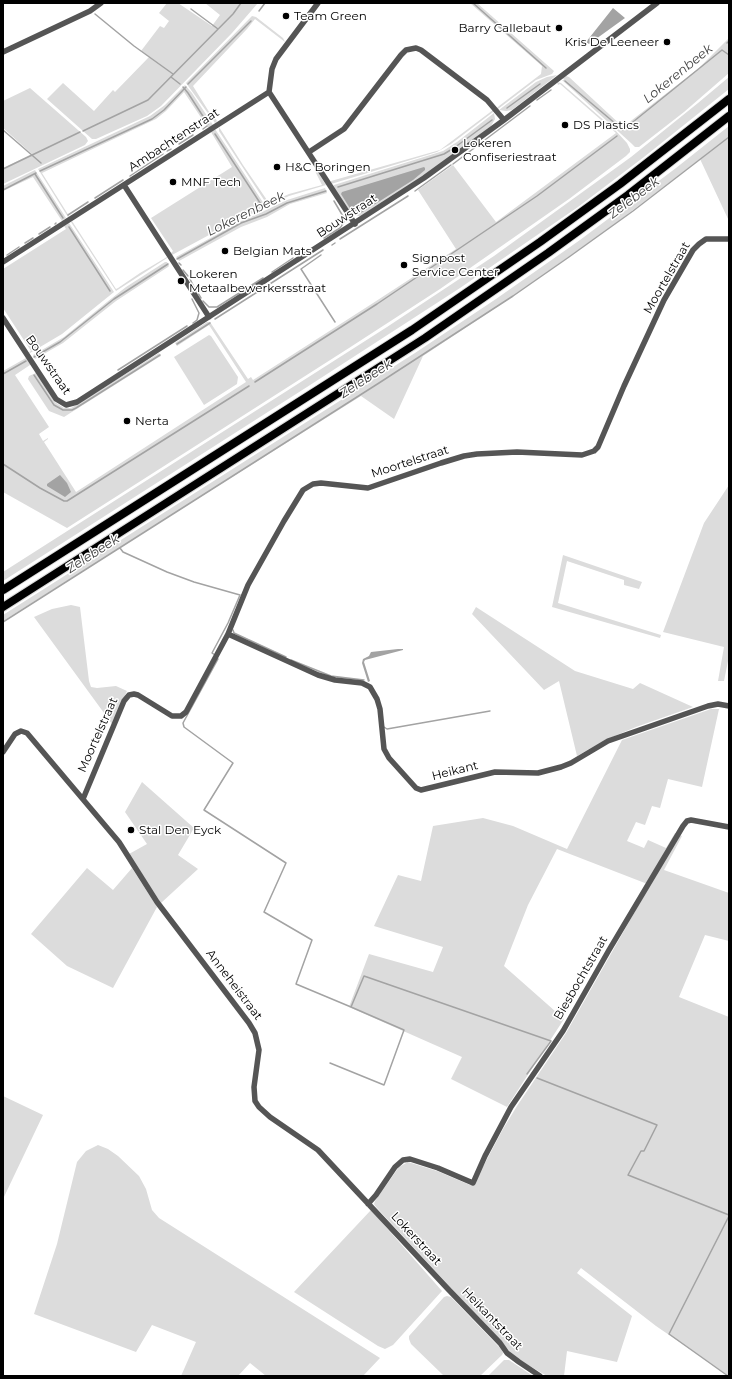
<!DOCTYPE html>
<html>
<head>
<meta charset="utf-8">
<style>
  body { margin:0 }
  #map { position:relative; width:732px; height:1379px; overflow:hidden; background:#fff; font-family:Montserrat,sans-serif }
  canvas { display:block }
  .frame { position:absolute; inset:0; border:4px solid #000; pointer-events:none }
</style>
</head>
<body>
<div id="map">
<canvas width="732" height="1379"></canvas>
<div class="frame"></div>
</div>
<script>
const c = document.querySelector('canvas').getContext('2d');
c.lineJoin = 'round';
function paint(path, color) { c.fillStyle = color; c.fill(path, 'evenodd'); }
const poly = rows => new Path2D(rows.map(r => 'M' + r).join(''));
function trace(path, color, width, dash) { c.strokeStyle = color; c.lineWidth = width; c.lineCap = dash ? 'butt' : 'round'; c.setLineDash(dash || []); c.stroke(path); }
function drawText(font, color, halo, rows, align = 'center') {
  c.font = font + ' Montserrat,sans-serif'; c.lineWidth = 3; c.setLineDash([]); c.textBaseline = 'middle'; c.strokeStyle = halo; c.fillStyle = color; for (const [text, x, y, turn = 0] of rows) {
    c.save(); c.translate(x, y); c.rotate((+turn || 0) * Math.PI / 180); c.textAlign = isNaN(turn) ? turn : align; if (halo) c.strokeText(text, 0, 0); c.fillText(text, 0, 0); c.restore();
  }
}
const green = poly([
  [167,3,178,3,212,26,220,15,205,3,258,3,232,33,161,106,147,116,96,139,92,139,47,99,63,83,94,111,113,90,115,92,149,57,141,51,160,26,164,28,169,21,159,13],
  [470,3,477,3,554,71,552,74,536,80,498,109,497,108,499,106,541,74,542,66],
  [252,16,256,17,283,38,285,42,255,19,247,29,193,86,211,115,213,114,217,121,215,123,186,83],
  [729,38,729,73,684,112,639,147,635,147,632,144,562,80,564,80,563,78,566,76,569,77,623,127,699,68],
  [557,75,512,110,506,111,499,110,536,82,547,77],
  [729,77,729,89,644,157,578,207,460,288,307,387,3,581,3,572,387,327,494,256,631,157,698,103],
  [557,82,561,83,615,130,627,143,630,149,630,152,626,156,569,199,440,289,349,348,67,528,3,492,3,371,26,358,30,364,30,365,15,375,49,427,39,434,43,441,48,438,48,439,44,442,76,492,246,382,209,325,177,346,175,343,207,322,210,322,248,379,251,377,253,380,370,305,456,249,418,190,453,165,496,222,616,133,560,84,558,85],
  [185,85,192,93,213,125,208,128,184,92,166,111,156,119,42,173,69,216,68,217,38,169,150,116,165,105],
  [30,88,86,137,88,141,85,145,3,184,3,168,32,154,3,128,3,101],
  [493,110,493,112,451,144,437,152,331,184,331,181,440,150],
  [494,113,495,119,491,126,427,174,361,216,358,216,351,213,333,187,334,185,443,151,457,142],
  [729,126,729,221,700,159,608,229,515,295,423,356,394,419,361,396,3,621,3,615,415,353,496,299,580,240,676,168],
  [219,127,243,165,269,203,289,194,322,185,315,171,317,171,326,185,289,196,268,206,219,131],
  [215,129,266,207,265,208,235,221,172,255,171,253,173,251,151,218,232,167,211,132],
  [35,170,66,218,62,221,33,177,3,191,3,186],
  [325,188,327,193,290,204,267,217,241,227,179,261,176,257,241,221,260,213,287,200],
  [72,221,116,289,118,288,140,273,167,257,167,258,116,291,71,222],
  [69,223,114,292,62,334,30,353,29,352,31,351,3,308,3,269,66,229,64,226],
  [165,262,167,262,169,266,168,267,116,301,63,343,35,359,33,355,35,354,64,337,107,302,126,287],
  [209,335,211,336,238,377,237,384,204,405,174,357],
  [159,353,161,356,159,357,64,417,49,411,28,379,29,376,36,373,55,402,64,408,71,408],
  [729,485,729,656,724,681,718,681,724,647,663,632,704,523],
  [563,555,642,582,639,589,624,585,624,580,567,561,558,603,661,635,660,638,552,607],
  [71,605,80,607,89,681,91,687,97,688,116,686,127,691,112,724,34,617,52,609],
  [476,607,575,671,633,689,640,683,693,707,636,727,605,740,577,756,559,681,544,690,472,614],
  [711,709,719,709,702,787,668,779,660,808,652,806,645,825,636,822,627,841,644,848,648,840,666,848,675,833,682,836,664,870,729,893,729,941,705,935,679,997,729,1017,729,1376,656,1326,581,1268,577,1273,632,1316,617,1362,567,1351,564,1376,547,1376,516,1358,376,1207,374,1204,375,1201,399,1167,408,1162,437,1171,470,1185,476,1180,503,1129,517,1106,566,1033,650,885,557,849,528,905,504,966,564,1019,507,1107,451,1079,462,1057,349,1007,369,954,433,972,443,947,374,926,398,875,421,881,433,826,483,818,513,826,567,849,622,740],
  [142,782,194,828,178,855,198,869,161,903,129,854,147,844,125,812],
  [87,868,113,890,132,868,157,907,113,988,67,966,31,934],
  [3,1096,43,1115,3,1199],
  [98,1145,108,1149,118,1156,139,1176,146,1189,152,1210,159,1218,380,1358,363,1376,266,1376,250,1363,238,1376,181,1376,196,1342,152,1325,136,1352,34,1314,57,1244,77,1162,86,1151],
  [371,1210,442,1291,393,1345,385,1349,378,1346,294,1292],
  [447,1296,451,1297,501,1349,503,1353,502,1355,480,1376,444,1376,411,1344,409,1339,409,1336,444,1297],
  [504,1360,509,1360,533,1376,488,1376]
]);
const water = poly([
  [613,8,625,18,589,44,586,42],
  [424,167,425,168,425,170,413,180,361,213,356,213,351,210,341,194,342,192],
  [60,475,67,483,71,492,65,497,47,486,47,484],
  [398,649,403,649,403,650,365,660,364,662,370,681,368,682,362,663,363,659,369,656,371,652]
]);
const stream = poly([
  [473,3,546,68],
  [191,9,218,29],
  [259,11,265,3],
  [95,14,134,46,173,74],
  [727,43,729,41],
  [171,77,180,84],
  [565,81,623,130,722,50,729,55],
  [188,84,251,21],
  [183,87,188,93,208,124],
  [537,100,551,90],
  [507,108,540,84],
  [203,129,207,126],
  [3,130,41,163],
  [83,131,148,100,233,14,241,3],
  [215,134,262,206],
  [179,144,193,135],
  [167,151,171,149],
  [453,164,530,106],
  [3,169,80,132],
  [40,171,152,119,164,110,186,87],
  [35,174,63,218],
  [130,176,163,154],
  [338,187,444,154,454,148,492,120],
  [3,190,36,173],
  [415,191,451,165],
  [95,198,123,180],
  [68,215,88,202],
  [55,224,56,223],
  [69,227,110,291],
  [39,234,50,227],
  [324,238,340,228,344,222,344,218,334,201],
  [340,239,408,196],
  [25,243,33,238],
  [332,245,335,243],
  [7,255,19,247],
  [298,255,302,252],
  [321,255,301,269,335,322],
  [177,259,241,223,266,214,287,203,326,191],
  [179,263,181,265],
  [183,270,188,276],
  [272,272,293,258],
  [190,279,194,287],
  [196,290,201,298],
  [192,299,199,313,197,320,193,323],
  [203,301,209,307,217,307,263,278],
  [215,319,323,250],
  [177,344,210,323],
  [34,357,60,342,114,299,168,264],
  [118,370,187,326],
  [3,374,26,361],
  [34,375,54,405,63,410,72,410,76,408,160,355],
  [255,382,377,304,537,196,617,136],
  [3,464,40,488,64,501,67,501,249,386],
  [120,548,123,552,167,572,194,582,240,595,228,623,212,653,215,655],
  [3,622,379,383,513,296,569,257,633,211,729,137],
  [233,630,234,633,286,657],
  [218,659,183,723,184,727,233,763,204,810,286,863,264,912,312,940,296,984,351,1007,364,976,551,1041,527,1074],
  [291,660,331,676,364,680],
  [384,727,387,729,490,711],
  [330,1063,384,1085,404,1030,351,1007],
  [537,1078,657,1125,644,1151,641,1151,628,1175,729,1215],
  [728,1376,669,1334,729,1216]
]);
const minor = poly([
  [3,52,90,11,101,3],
  [269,92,355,224],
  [269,92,272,69,276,59,318,3],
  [309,152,344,129,401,55,406,50,416,48,421,50,487,100,504,120],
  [124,185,209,317],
  [3,262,269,92],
  [3,318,56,399,66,405,77,402,424,178,504,120,657,3],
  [228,634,318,675,335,680,362,683,370,687,377,699,380,709,384,749,389,758,416,788,421,790,495,772,538,773,561,767,571,763,608,741,708,706,718,704,729,706],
  [3,752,15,734,21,731,27,733,119,842,157,902,249,1023,255,1033,259,1050,254,1087,255,1101,259,1107,270,1117,318,1150,448,1289,500,1343,507,1353,519,1362,540,1376],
  [83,799,124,701,129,695,134,694,138,695,172,716,181,716,186,712,228,634,248,585,284,521,303,490,313,484,321,483,368,488,441,463,464,456,477,454,517,452,582,455,594,451,598,447,624,386,664,300,693,250,699,244,706,239,729,239],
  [368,1204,376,1195,395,1167,403,1160,410,1159,438,1168,473,1183,485,1156,511,1107,563,1031,609,950,683,826,687,821,691,820,729,827]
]);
const highway = poly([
  [3,590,412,330,540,242,620,184,729,99],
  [3,607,425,338,548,253,628,195,729,116]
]);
const markers = [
  [286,16,4,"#000"],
  [559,28,4,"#000"],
  [667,42,4,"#000"],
  [565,125,4,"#000"],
  [455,150,4,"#000"],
  [277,167,4,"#000"],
  [173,182,4,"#000"],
  [225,251,4,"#000"],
  [404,265,4,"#000"],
  [181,281,4,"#000"],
  [127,421,4,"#000"],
  [131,830,4,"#000"]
];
const poiNames = [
  ["Team Green",294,16],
  ["Barry Callebaut",551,28,"right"],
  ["Kris De Leeneer",659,42,"right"],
  ["DS Plastics",573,125],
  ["Lokeren",463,143],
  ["Confiseriestraat",463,157],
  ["H&C Boringen",285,167],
  ["MNF Tech",181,182],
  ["Belgian Mats",233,251],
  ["Signpost",412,258],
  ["Service Center",412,272],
  ["Lokeren",189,274],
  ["Metaalbewerkersstraat",189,288],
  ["Nerta",135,421],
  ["Stal Den Eyck",139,830]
];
const streetNames = [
  ["Ambachtenstraat",174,140,-33],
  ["Bouwstraat",347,216,-33],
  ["Moortelstraat",667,278,-60],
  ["Bouwstraat",48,365,55],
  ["Moortelstraat",410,462,-18],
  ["Moortelstraat",98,735,-66],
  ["Heikant",455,771,-14],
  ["Biesbochtstraat",581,978,-60],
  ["Anneheistraat",234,985,53],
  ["Lokerstraat",416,1239,47],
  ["Heikantstraat",492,1319,46]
];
const waterNames = [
  ["Lokerenbeek",678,74,-39],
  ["Zelebeek",634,198,-37],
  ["Lokerenbeek",246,214,-26],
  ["Zelebeek",366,379,-33],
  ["Zelebeek",93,554,-33]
];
paint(green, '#dcdcdc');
paint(water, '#a3a3a3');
trace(stream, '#a3a3a3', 1.5);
trace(highway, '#dbdbdb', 10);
trace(minor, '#555', 5.5);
trace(highway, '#000', 8);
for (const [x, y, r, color] of markers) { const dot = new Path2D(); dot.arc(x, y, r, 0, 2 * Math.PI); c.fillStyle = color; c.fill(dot); trace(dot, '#fff', 1.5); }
drawText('12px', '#000', '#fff', poiNames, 'left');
drawText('12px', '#000', '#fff', streetNames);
drawText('italic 13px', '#444', '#fff', waterNames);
</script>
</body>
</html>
